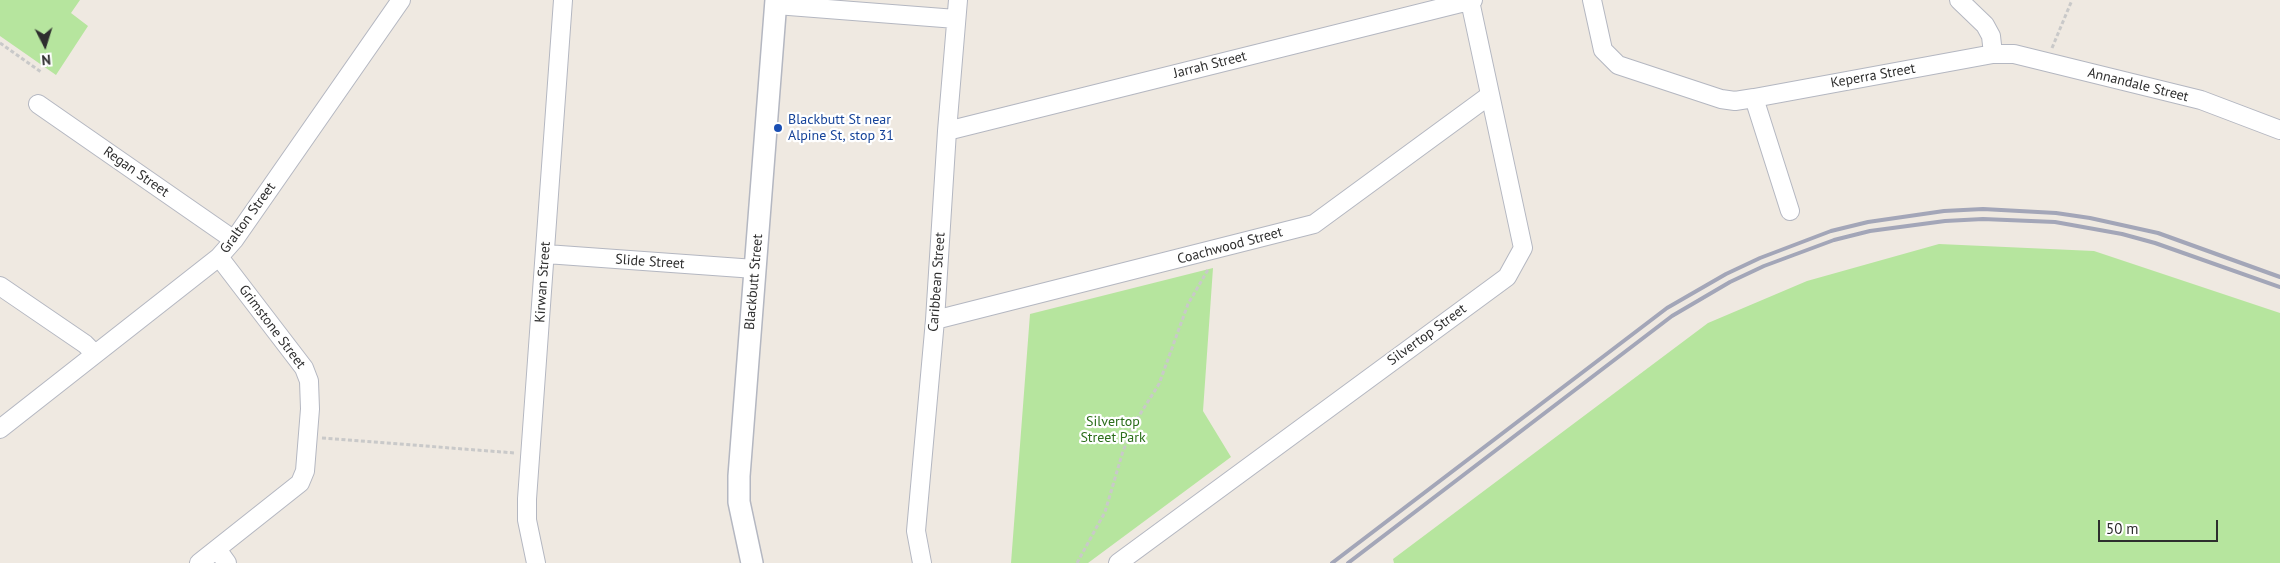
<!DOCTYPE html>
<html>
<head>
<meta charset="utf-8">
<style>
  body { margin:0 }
  #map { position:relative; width:2280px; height:563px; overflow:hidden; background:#efe9e1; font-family:"PT Sans",sans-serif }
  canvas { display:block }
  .north { position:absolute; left:20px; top:20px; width:50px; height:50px; -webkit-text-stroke:4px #fff; paint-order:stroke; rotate:175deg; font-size:14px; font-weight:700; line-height:20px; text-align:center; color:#2e2e2e }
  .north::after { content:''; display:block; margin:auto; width:18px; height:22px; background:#2e2e2e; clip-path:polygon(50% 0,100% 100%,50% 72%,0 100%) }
  .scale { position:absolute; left:2098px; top:520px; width:120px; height:22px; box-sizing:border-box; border:2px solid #2e2e2e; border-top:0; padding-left:6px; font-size:15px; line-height:18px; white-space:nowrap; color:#2e2e2e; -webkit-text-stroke:4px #fff; paint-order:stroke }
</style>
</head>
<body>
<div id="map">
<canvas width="2280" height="563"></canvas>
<div class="north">N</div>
<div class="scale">50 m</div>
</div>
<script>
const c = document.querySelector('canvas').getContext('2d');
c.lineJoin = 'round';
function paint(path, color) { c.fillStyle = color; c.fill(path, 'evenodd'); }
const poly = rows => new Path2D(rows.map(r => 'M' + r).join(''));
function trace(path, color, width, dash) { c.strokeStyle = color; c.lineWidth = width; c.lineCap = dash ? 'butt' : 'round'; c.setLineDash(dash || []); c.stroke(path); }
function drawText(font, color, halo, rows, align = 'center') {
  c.font = font + ' "PT Sans",sans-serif'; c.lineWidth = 4.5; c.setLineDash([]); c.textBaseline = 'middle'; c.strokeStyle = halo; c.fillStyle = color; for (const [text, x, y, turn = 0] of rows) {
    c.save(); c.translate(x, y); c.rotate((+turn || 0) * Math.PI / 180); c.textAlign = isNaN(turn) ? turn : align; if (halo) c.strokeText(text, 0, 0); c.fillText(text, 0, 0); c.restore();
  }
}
const green = poly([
  [0,0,80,0,71,13,88,26,56,75,0,36],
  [1939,244,2094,251,2280,313,2280,563,1394,563,1393,559,1708,323,1807,281],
  [1213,268,1203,411,1231,457,1088,563,1011,563,1030,314]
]);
const path = poly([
  [0,43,41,72],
  [2052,48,2072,0],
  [322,438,515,453],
  [1077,563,1105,512,1123,451,1137,419,1159,384,1188,304,1209,268]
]);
const minor = poly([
  [1592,0,1603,50,1618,65,1721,99,1735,101,1754,98,1993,54,2014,54,2201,100,2280,130],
  [1959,0,1985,25,1991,36,1993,54],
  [776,5,956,19],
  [1754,98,1790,211],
  [38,104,234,240],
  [947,131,1473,0],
  [546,254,755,269],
  [0,286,85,344,95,354],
  [935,320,1314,224,1490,95],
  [0,429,219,257,234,240,401,0],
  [217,549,227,563],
  [199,563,300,483,305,471,310,409,309,381,304,368,219,257],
  [536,563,527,520,527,499,563,0],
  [922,563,916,531,935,320,947,131,958,0],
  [1118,563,1507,277,1523,248,1470,1]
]);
const tertiary = poly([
  [752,563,739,502,739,476,776,0]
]);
const rail = poly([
  [1332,563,1667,308,1726,274,1760,258,1831,231,1868,222,1944,211,1983,209,2056,213,2090,218,2158,233,2280,277],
  [1348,563,1672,316,1730,282,1764,266,1834,240,1870,231,1945,221,1983,219,2055,222,2122,234,2155,243,2280,287]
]);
const markers = [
  [778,128,5,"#1a4fb4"]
];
const streetNames = [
  ["Jarrah Street",1210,65,-14],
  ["Keperra Street",1873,76,-10],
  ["Annandale Street",2138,85,14],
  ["Regan Street",136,172,35],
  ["Gralton Street",248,218,-54],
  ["Coachwood Street",1230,246,-15],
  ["Slide Street",650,262,4],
  ["Kirwan Street",543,282,-86],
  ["Blackbutt Street",754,282,-85],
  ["Caribbean Street",937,282,-86],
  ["Grimstone Street",272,327,53],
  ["Silvertop Street",1427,335,-36]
];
const transitNames = [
  ["Blackbutt St near",788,120],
  ["Alpine St, stop 31",788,136]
];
const parkNames = [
  ["Silvertop",1113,422],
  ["Street Park",1113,438]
];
paint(green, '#b6e59e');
trace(minor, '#b4b7c1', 20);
trace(tertiary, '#b4b7c1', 24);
trace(path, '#c9c9c9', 3, [4, 2.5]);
trace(minor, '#fff', 18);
trace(tertiary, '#fff', 21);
trace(rail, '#a3a6b8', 4);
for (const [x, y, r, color] of markers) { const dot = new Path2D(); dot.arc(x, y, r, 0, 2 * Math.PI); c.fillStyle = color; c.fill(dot); trace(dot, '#fff', 2); }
drawText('14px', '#2e2e2e', '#fff', streetNames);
drawText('14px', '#164399', '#fff', transitNames, 'left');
drawText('14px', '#2c6e1b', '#fff', parkNames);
</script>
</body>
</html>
